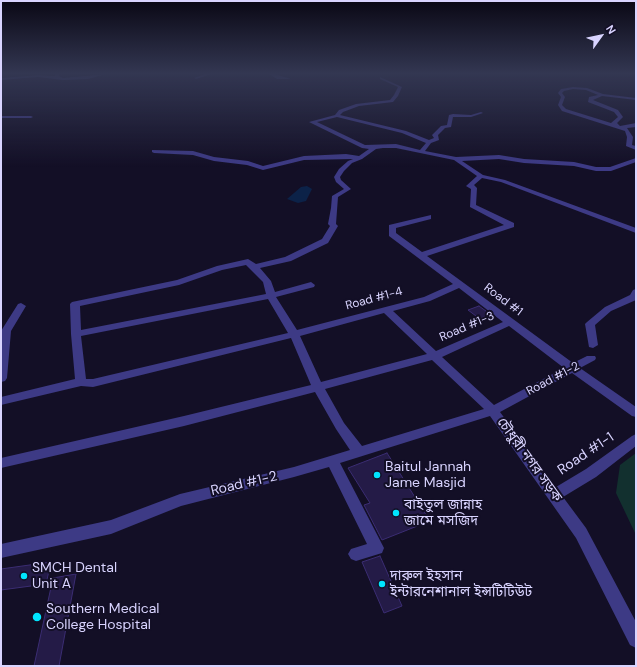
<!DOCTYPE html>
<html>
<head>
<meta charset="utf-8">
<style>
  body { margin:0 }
  #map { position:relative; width:637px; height:667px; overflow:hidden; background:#130f26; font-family:"DM Sans",sans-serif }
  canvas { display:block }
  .frame { position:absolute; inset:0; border:2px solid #d9d4ff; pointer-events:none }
  .north { position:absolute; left:581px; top:16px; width:40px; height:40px; -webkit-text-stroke:3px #130f26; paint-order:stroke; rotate:57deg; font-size:11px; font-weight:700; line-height:16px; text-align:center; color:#d9d4ff }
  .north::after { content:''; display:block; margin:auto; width:14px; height:18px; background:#d9d4ff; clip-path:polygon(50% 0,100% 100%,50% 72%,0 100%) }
</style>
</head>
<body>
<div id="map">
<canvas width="637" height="667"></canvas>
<div class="frame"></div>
<div class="north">N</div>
</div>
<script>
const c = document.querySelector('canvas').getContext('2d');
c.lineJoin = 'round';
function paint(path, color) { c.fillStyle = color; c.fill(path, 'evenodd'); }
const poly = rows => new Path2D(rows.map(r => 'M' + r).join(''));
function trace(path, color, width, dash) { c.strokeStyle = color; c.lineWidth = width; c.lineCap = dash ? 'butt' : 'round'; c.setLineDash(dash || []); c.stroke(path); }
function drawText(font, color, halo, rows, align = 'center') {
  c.font = font + ' "DM Sans","Noto Sans Bengali",sans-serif'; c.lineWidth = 4; c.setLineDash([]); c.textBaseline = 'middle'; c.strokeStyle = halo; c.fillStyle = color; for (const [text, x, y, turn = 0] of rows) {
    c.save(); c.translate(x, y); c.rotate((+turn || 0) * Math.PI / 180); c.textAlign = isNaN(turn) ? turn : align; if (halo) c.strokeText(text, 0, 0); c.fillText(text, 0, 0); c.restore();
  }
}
const green = poly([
  [636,453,636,535,616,493,620,465]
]);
const water = poly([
  [307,186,312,189,306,201,298,203,287,199,301,187]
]);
const building = poly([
  [479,306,490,314,480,319,468,310,479,306],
  [387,453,430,521,382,540,364,505,370,503,348,468,387,453],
  [380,556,402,606,384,613,362,562,380,556],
  [51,562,46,584,1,590,1,569,51,562],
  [76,574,59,666,34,666,53,578,76,574]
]);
const minor = poly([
  [55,74,59,74,59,76,63,78,106,74,88,79,63,80,38,77,1,80,1,78,38,75,55,76,55,74],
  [205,74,212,74,196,79,194,78,205,74],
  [269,74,275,74,291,79,277,79,269,74],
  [380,77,402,87,398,96,393,102,359,106,343,112,340,115,406,131,429,140,434,138,432,135,441,126,447,125,449,115,453,114,471,115,481,112,483,113,471,117,453,117,451,127,445,128,438,135,439,140,431,143,425,151,456,157,499,155,524,159,574,162,596,167,610,167,636,158,636,162,611,171,596,171,574,166,524,163,499,159,462,161,483,175,505,180,636,228,636,233,501,182,482,178,474,185,477,188,476,205,514,223,514,227,427,256,573,363,587,356,595,356,596,358,595,360,580,368,636,407,636,417,632,416,572,373,500,412,556,487,586,469,632,436,636,434,636,446,596,477,563,497,586,528,636,622,636,648,630,645,576,538,490,416,340,463,384,548,382,553,356,561,351,559,348,554,351,549,367,544,329,467,294,477,181,506,111,534,1,558,1,544,111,520,180,494,294,467,350,450,336,429,315,392,184,426,1,468,1,458,184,416,311,385,291,338,93,387,81,386,1,405,1,397,75,379,71,334,70,304,72,302,177,280,217,266,248,259,256,264,285,257,322,239,330,226,328,224,331,208,332,196,344,189,336,182,334,177,339,169,348,161,353,159,304,160,263,170,247,165,214,161,193,155,154,153,152,152,152,150,193,151,214,157,248,161,263,166,304,156,346,154,359,156,369,149,362,148,309,122,335,115,339,110,356,104,390,100,394,95,398,87,380,79,380,77],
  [337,117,402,133,426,143,420,150,396,144,365,145,317,122,337,117],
  [383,148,396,148,454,160,477,176,466,186,471,189,470,207,504,225,422,252,396,233,396,228,431,219,431,215,389,225,389,236,453,284,424,297,297,330,276,297,314,287,315,285,311,282,275,292,271,281,260,268,291,261,328,243,338,226,336,224,338,197,351,189,341,180,340,177,344,171,352,163,362,159,376,149,383,148],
  [246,265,263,282,266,294,81,330,80,306,179,285,222,270,246,265],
  [459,288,503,322,436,351,393,311,430,301,459,288],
  [268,299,288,333,93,379,86,379,81,336,268,299],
  [384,313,427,354,321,382,300,336,384,313],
  [509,326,564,368,494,405,442,357,509,326],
  [432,360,484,409,362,446,344,423,325,389,432,360],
  [573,87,587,88,603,94,636,98,636,100,602,96,593,100,618,110,623,117,617,123,620,126,636,123,636,127,627,128,633,137,632,145,636,146,636,150,626,146,627,137,625,131,562,111,558,105,561,97,558,93,561,89,573,87],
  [573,89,586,90,598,95,589,97,588,102,614,112,618,117,611,123,566,109,562,105,565,97,562,93,564,91,573,89],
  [1,116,31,116,33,117,31,118,1,118,1,116],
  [636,289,636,300,611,311,595,325,598,345,593,348,589,347,585,324,587,322,605,307,630,295,633,290,636,289],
  [21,303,26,306,11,331,7,378,5,381,1,382,1,331,18,304,21,303]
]);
const markers = [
  [377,475,4,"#00e5ff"],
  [396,513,4,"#00e5ff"],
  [24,576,4,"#00e5ff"],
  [382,584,4,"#00e5ff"],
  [37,617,5,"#00e5ff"]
];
const streetNames = [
  ["Road #1-4",374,299,-15],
  ["Road #1",503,300,37],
  ["Road #1-3",467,327,-23],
  ["Road #1-2",553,379,-28]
];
const nearStreetnames = [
  ["Road #1-1",586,454,-34],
  ["চৌধুরী নগর সড়ক",529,460,54],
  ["Road #1-2",244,484,-13]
];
const nearPoinames = [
  ["Baitul Jannah",385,467],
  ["Jame Masjid",385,483],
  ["বাইতুল জান্নাহ",404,505],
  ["জামে মসজিদ",404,521],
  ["SMCH Dental",32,568],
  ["Unit A",32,584],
  ["দারুল ইহসান",390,576],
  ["ইন্টারনেশানাল ইন্সটিটিউট",390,592],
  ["Southern Medical",46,609],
  ["College Hospital",46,625]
];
paint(green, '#12302f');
paint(water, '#0c2248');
paint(building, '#241b47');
trace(building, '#3b2d73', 1);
paint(minor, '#3d3a85');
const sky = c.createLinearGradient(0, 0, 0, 167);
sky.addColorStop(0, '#0a0815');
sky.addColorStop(0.44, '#333752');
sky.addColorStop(1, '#33375200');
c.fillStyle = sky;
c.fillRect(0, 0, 637, 167);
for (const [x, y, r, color] of markers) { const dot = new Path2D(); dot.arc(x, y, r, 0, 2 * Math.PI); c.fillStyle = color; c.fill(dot); trace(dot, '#130f26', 1.5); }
drawText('12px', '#d9d4ff', '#130f26', streetNames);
drawText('14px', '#d9d4ff', '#130f26', nearStreetnames);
drawText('14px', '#d9d4ff', '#130f26', nearPoinames, 'left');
</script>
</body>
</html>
